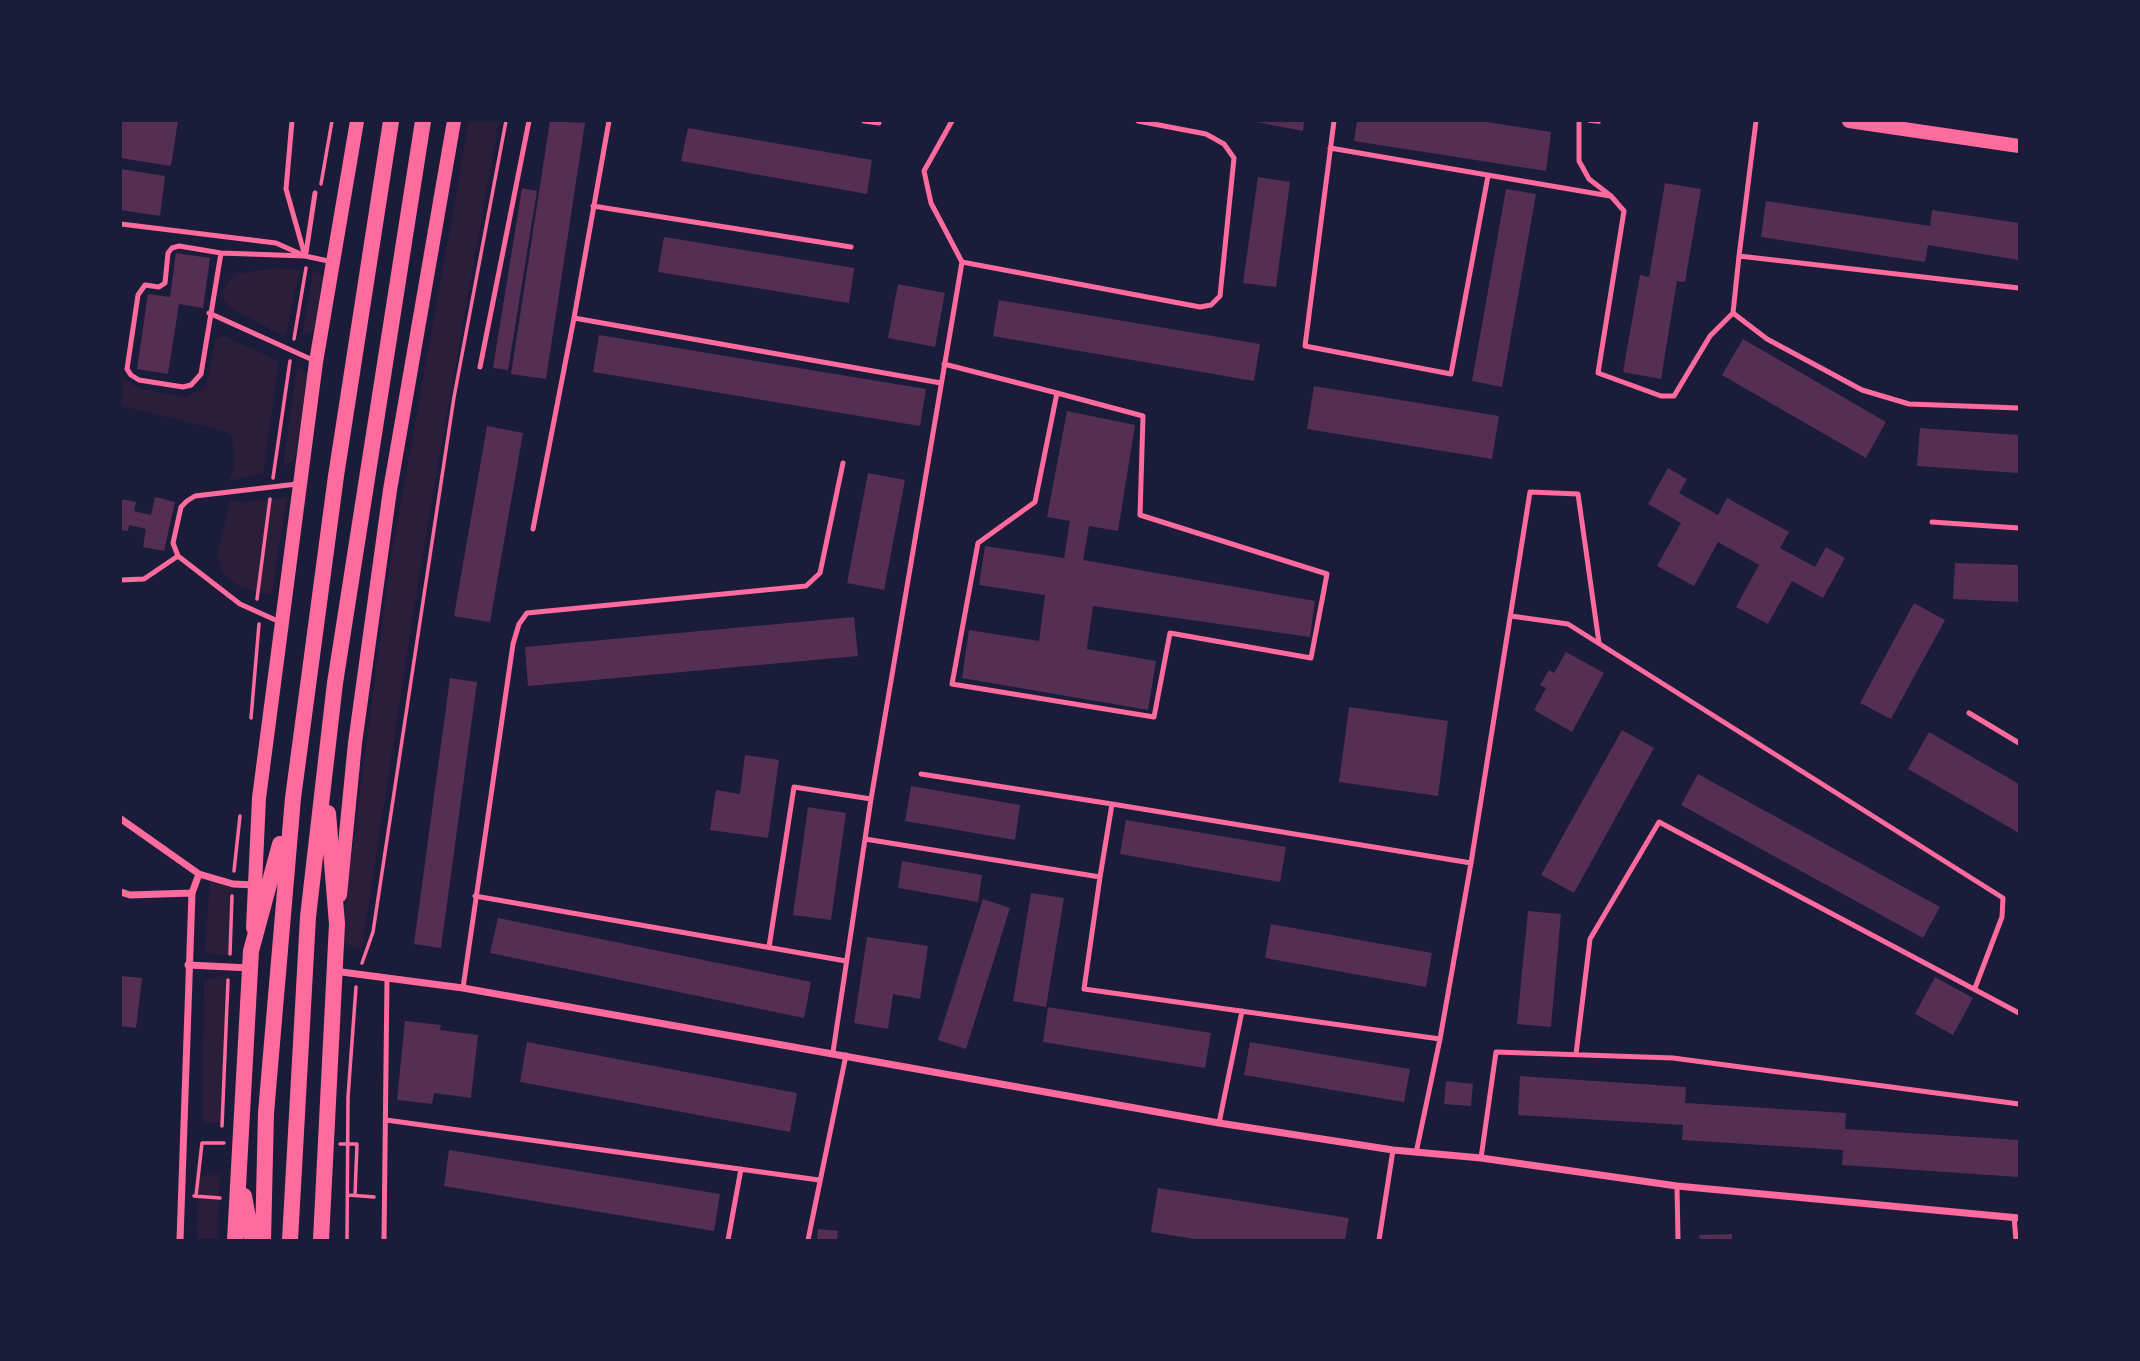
<!DOCTYPE html>
<html>
<head>
<meta charset="utf-8">
<style>
  body { margin:0 }
  #map { position:relative; width:2140px; height:1361px; overflow:hidden; background:#1b1b3a; font-family:"Noto Sans",sans-serif }
  canvas { display:block }
  .frame { position:absolute; inset:0; border:122px solid #1b1b3a; pointer-events:none }
</style>
</head>
<body>
<div id="map">
<canvas width="2140" height="1361"></canvas>
<div class="frame"></div>
</div>
<script>
const c = document.querySelector('canvas').getContext('2d');
c.lineJoin = 'round';
function paint(path, color) { c.fillStyle = color; c.fill(path, 'evenodd'); }
const poly = rows => new Path2D(rows.map(r => 'M' + r).join(''));
function trace(path, color, width, dash) { c.strokeStyle = color; c.lineWidth = width; c.lineCap = dash ? 'butt' : 'round'; c.setLineDash(dash || []); c.stroke(path); }
const green = poly([
  [469,121,499,121,422,557,362,949,340,943,390,563],
  [277,268,300,270,285,337,229,307,224,300,223,289,235,274],
  [313,270,322,276,314,331,302,335],
  [224,336,279,361,263,474,229,481,234,466,232,436,224,431,121,406,121,378,141,389,185,397,206,387,215,340],
  [297,366,307,374,295,459,283,466],
  [287,497,272,594,258,593,237,585,222,572,217,556,230,500,244,502],
  [210,878,233,884,229,956,205,953],
  [228,975,223,1122,202,1123,204,980],
  [220,1174,217,1240,197,1240,199,1177]
]);
const building = poly([
  [121,121,178,121,171,166,121,158],
  [550,121,585,123,546,379,511,374],
  [1251,121,1304,121,1303,131],
  [1357,121,1480,121,1551,132,1546,171,1354,141],
  [688,128,872,160,867,194,681,161],
  [121,169,165,176,160,216,121,210],
  [1258,177,1290,182,1276,287,1243,283],
  [1665,183,1701,189,1685,282,1677,281,1661,379,1623,372,1640,275,1649,277],
  [522,188,537,191,508,370,493,368],
  [1506,189,1536,194,1502,387,1472,381],
  [1766,201,1930,226,1932,210,2019,223,2019,260,1928,245,1925,262,1761,237],
  [664,237,854,268,849,303,658,272],
  [176,253,210,258,203,308,179,304,168,374,137,369,148,294,170,297],
  [898,284,945,293,935,347,888,338],
  [999,300,1260,344,1254,381,993,336],
  [599,335,926,389,920,426,593,372],
  [1743,339,1886,422,1866,458,1722,375],
  [1314,386,1499,416,1492,459,1307,429],
  [1067,411,1135,425,1118,531,1089,526,1083,560,1315,601,1310,637,1093,606,1087,649,1156,661,1148,710,962,678,969,630,1039,641,1045,595,979,585,985,546,1064,558,1070,521,1047,517],
  [487,426,523,433,490,622,454,616],
  [1920,428,2019,435,2019,473,1917,466],
  [1668,468,1687,479,1679,493,1718,515,1727,498,1789,532,1780,548,1815,567,1826,547,1845,558,1823,598,1792,581,1768,624,1736,607,1759,565,1718,542,1694,586,1657,566,1681,523,1648,504],
  [868,473,905,480,884,590,847,583],
  [155,497,175,502,164,551,143,547,146,529,129,525,128,531,121,530,121,499,136,502,134,511,151,515],
  [1955,563,2019,565,2019,602,1953,599],
  [1914,603,1945,620,1891,719,1860,703],
  [854,617,858,656,528,686,525,647],
  [1566,652,1604,673,1572,732,1534,710,1546,688,1540,685,1549,670,1554,673],
  [450,678,477,682,441,948,414,944],
  [1349,707,1448,721,1438,796,1339,782],
  [1622,730,1654,748,1574,893,1541,875],
  [1929,732,2019,784,2019,833,1908,769],
  [745,755,779,760,768,838,710,830,716,790,740,794],
  [1698,774,1940,907,1923,938,1681,805],
  [911,786,1020,805,1015,840,905,821],
  [808,807,846,813,831,920,793,915],
  [1126,820,1286,847,1280,882,1120,854],
  [902,861,982,875,978,902,898,888],
  [1031,893,1064,898,1046,1007,1013,1001],
  [983,899,1010,908,966,1049,938,1040],
  [1528,911,1561,914,1551,1027,1517,1024],
  [498,918,811,982,804,1018,490,953],
  [1271,924,1432,953,1426,987,1265,958],
  [867,937,928,946,920,999,893,994,888,1029,854,1023],
  [121,976,142,978,136,1028,121,1026],
  [1935,977,1973,998,1953,1035,1915,1014],
  [1048,1007,1211,1033,1205,1068,1043,1042],
  [405,1021,441,1025,440,1030,478,1035,471,1098,434,1093,432,1104,397,1100],
  [527,1042,797,1093,790,1132,520,1082],
  [1250,1042,1410,1069,1404,1102,1244,1075],
  [1520,1076,1686,1087,1685,1103,1846,1113,1845,1129,2019,1140,2019,1177,1842,1165,1843,1150,1682,1140,1683,1125,1518,1115],
  [1446,1081,1473,1084,1471,1106,1444,1104],
  [449,1150,720,1194,714,1231,444,1186],
  [1158,1188,1349,1218,1345,1240,1201,1240,1151,1232],
  [818,1229,838,1231,837,1240,817,1240],
  [1732,1234,1732,1240,1700,1240,1699,1235]
]);
const path = poly([
  [1589,121,1599,122],
  [321,184,332,121],
  [294,339,306,268],
  [273,478,290,361],
  [257,599,270,499],
  [251,718,259,624],
  [234,871,240,816],
  [230,954,232,896],
  [362,963,373,932,454,397,506,121],
  [222,1126,228,980],
  [340,1144,357,1144,355,1195],
  [348,1195,374,1197],
  [194,1196,220,1198],
  [196,1196,202,1143,224,1143],
  [347,1240,348,1097,356,987]
]);
const service = poly([
  [292,121,286,189,305,256],
  [609,121,574,318,941,383],
  [864,121,879,123],
  [1334,121,1305,346,1451,374,1488,176],
  [1579,121,1579,161,1589,179,1611,196,1624,211,1598,373,1661,396,1674,396,1710,336,1733,313,1739,256],
  [1756,121,1739,256,2019,288],
  [1330,148,1610,196],
  [593,206,851,247],
  [121,224,276,243,305,256,333,262],
  [221,253,201,374,191,385,183,387,139,380,131,375,127,369,138,295,145,285,159,287,165,283,168,253,172,248,179,246,221,253,305,256],
  [306,253,315,193],
  [962,262,1200,307,1211,305,1220,296,1234,158,1224,144,1206,134,1138,121],
  [209,313,315,361],
  [1733,313,1767,339,1862,390,1909,404,2019,408],
  [944,364,1057,393,1143,416,1140,515,1327,574,1311,658,1170,633,1154,717,952,684,978,543,1035,502,1057,393],
  [480,367,529,121],
  [1932,522,2019,528],
  [533,529,574,318],
  [121,580,144,579,178,556],
  [1511,616,1568,624,2003,898,2002,917,1975,988],
  [280,622,240,604,178,556,173,543,181,507,187,501,195,496,297,484],
  [1969,713,2019,743],
  [921,774,1112,804],
  [865,839,1100,877,1112,804,1471,863],
  [1100,877,1084,989,1440,1039],
  [475,896,846,961],
  [769,947,794,787,871,799],
  [463,988,513,644,519,624,527,613,806,586,820,573,843,463],
  [833,1052,871,799,962,262,931,203,924,171,952,121],
  [1576,1054,1590,939,1659,822,2019,1013],
  [386,1120,819,1180],
  [1219,1123,1242,1011],
  [1416,1153,1440,1039,1471,863,1530,492,1578,494,1599,643],
  [1481,1158,1496,1052,1673,1058,2019,1104],
  [1677,1186,1678,1240],
  [2014,1217,2016,1240],
  [384,1240,387,978],
  [728,1240,741,1169],
  [808,1240,846,1055],
  [1379,1240,1393,1150]
]);
const minor = poly([
  [121,819,199,874,233,884,255,885],
  [121,892,130,895,192,893],
  [188,965,250,968],
  [334,971,463,988,1219,1123,1393,1150,1481,1158,1677,1186,2019,1218],
  [180,1240,192,893,199,874]
]);
const secondary = poly([
  [1849,121,2019,146],
  [340,895,355,743,390,490,454,121],
  [253,928,259,798,316,362,357,121]
]);
const primary = poly([
  [244,1196,252,1240],
  [235,1240,251,951,280,844],
  [263,1240,266,1113,293,798,336,476,391,121],
  [290,1240,308,917,335,683,423,121],
  [321,1240,337,924,328,813]
]);
paint(green, '#2a1e3b');
paint(building, '#542f53');
trace(path, '#ff6b9d', 3.5);
trace(service, '#ff6b9d', 5);
trace(minor, '#ff6b9d', 7);
trace(secondary, '#ff6b9d', 14);
trace(primary, '#ff6b9d', 16);
</script>
</body>
</html>
